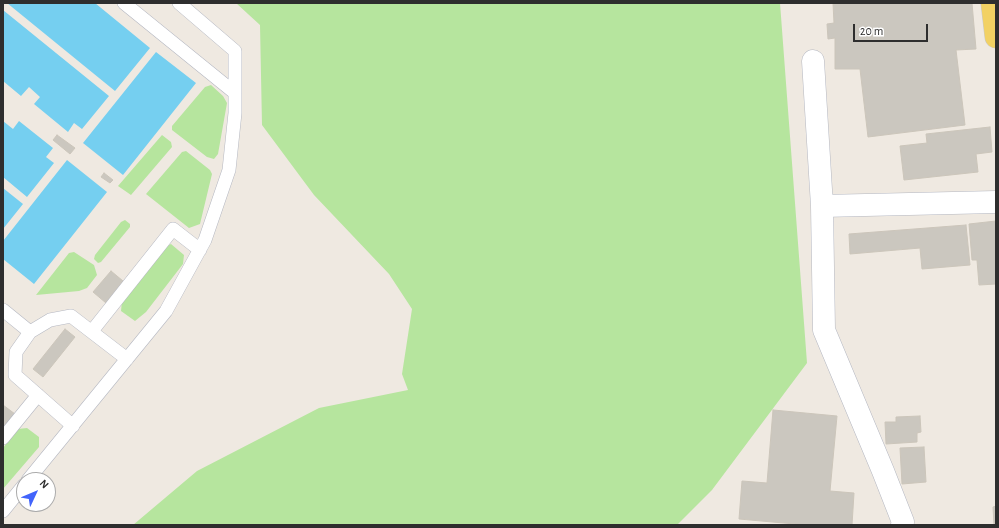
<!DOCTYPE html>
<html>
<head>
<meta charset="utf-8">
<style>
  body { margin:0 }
  #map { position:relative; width:999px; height:528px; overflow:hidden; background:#efe9e1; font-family:"Alegreya Sans",sans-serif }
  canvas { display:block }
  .frame { position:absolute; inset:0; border:4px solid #2e2e2e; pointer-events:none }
  .north { position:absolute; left:16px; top:472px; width:40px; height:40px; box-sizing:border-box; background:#fff; border:1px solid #ababab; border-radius:50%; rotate:46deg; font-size:11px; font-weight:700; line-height:16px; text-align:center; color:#2e2e2e }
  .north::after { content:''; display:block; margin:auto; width:14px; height:18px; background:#4264fb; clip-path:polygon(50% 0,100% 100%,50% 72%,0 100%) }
  .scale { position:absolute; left:853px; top:24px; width:75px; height:18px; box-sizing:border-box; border:2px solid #2e2e2e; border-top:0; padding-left:5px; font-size:12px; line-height:14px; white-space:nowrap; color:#2e2e2e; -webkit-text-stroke:3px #fff; paint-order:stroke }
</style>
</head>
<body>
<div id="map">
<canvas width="999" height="528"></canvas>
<div class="frame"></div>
<div class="north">N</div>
<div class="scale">20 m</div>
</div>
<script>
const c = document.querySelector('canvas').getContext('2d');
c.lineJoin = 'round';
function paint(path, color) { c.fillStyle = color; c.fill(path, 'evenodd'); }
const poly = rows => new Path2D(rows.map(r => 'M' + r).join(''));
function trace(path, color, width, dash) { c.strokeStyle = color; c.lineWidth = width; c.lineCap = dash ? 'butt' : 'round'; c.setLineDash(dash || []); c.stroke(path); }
const green = poly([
  [236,3,780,3,807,363,712,490,677,525,133,525,197,471,319,408,408,390,402,374,412,309,389,274,314,195,262,125,260,25],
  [211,85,223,96,227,103,218,154,214,159,207,157,172,130,172,126,205,87],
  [162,135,171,142,172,147,131,195,118,186],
  [186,151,210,170,212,174,200,224,189,228,146,194,182,152],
  [125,220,130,224,130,227,101,262,98,263,94,259,95,255,121,222],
  [171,244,184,255,183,264,146,312,135,321,121,311,122,301,165,247],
  [74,252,94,265,97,275,87,288,79,291,36,295,69,253],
  [27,428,39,437,39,447,3,489,3,448,18,429]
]);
const water = poly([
  [7,3,95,3,150,48,115,91],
  [3,10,109,96,82,129,74,123,68,132,34,104,40,97,29,87,21,96,3,81],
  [156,52,196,83,123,175,83,143],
  [3,121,13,129,19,121,53,148,46,157,54,163,27,197,3,177],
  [67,160,107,192,34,284,3,259,3,241],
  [3,188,23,204,3,229]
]);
const building = poly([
  [833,3,972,3,976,49,956,50,965,125,868,137,860,69,835,69,835,38,828,39,827,24,834,23,833,3],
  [990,127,992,152,976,154,978,172,904,180,900,146,927,143,926,134,990,127],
  [57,135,75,148,70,154,53,140,57,135],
  [104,173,113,180,110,183,101,177,104,173],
  [996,221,996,284,979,285,977,260,972,260,969,224,996,221],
  [966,225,970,265,922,269,920,248,850,254,849,234,966,225],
  [111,271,123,281,106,303,93,292,111,271],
  [65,329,75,337,43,377,33,369,65,329],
  [3,405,15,414,3,429,3,405],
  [773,410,837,416,830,491,854,493,852,525,806,525,739,519,742,481,767,483,773,410],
  [920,416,921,432,917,433,917,442,886,444,885,422,896,422,896,417,920,416],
  [924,447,926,482,902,484,900,448,924,447],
  [996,506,996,525,994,525,993,507,996,506]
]);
const lane = poly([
  [124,3,235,93],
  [3,310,30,332,50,320,71,316,127,359],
  [92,331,173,229,200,250],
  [30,332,16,352,15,375,73,426],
  [3,438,38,395],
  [28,480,166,311,205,240,229,170,235,113,235,51,179,3],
  [3,511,24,485]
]);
const street = poly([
  [813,61,822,206,824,330,883,471,903,522,902,525],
  [822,206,996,202]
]);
const primary = poly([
  [992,3,996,37]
]);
paint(green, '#b6e59e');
paint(water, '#75cff0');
paint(building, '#cbc7bf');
trace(building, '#cbc5ba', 1);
trace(lane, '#b4b7c1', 14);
trace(street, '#b4b7c1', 23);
trace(primary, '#c9c9c9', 23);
trace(lane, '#fff', 13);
trace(street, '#fff', 22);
trace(primary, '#f2d163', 22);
</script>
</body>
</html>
